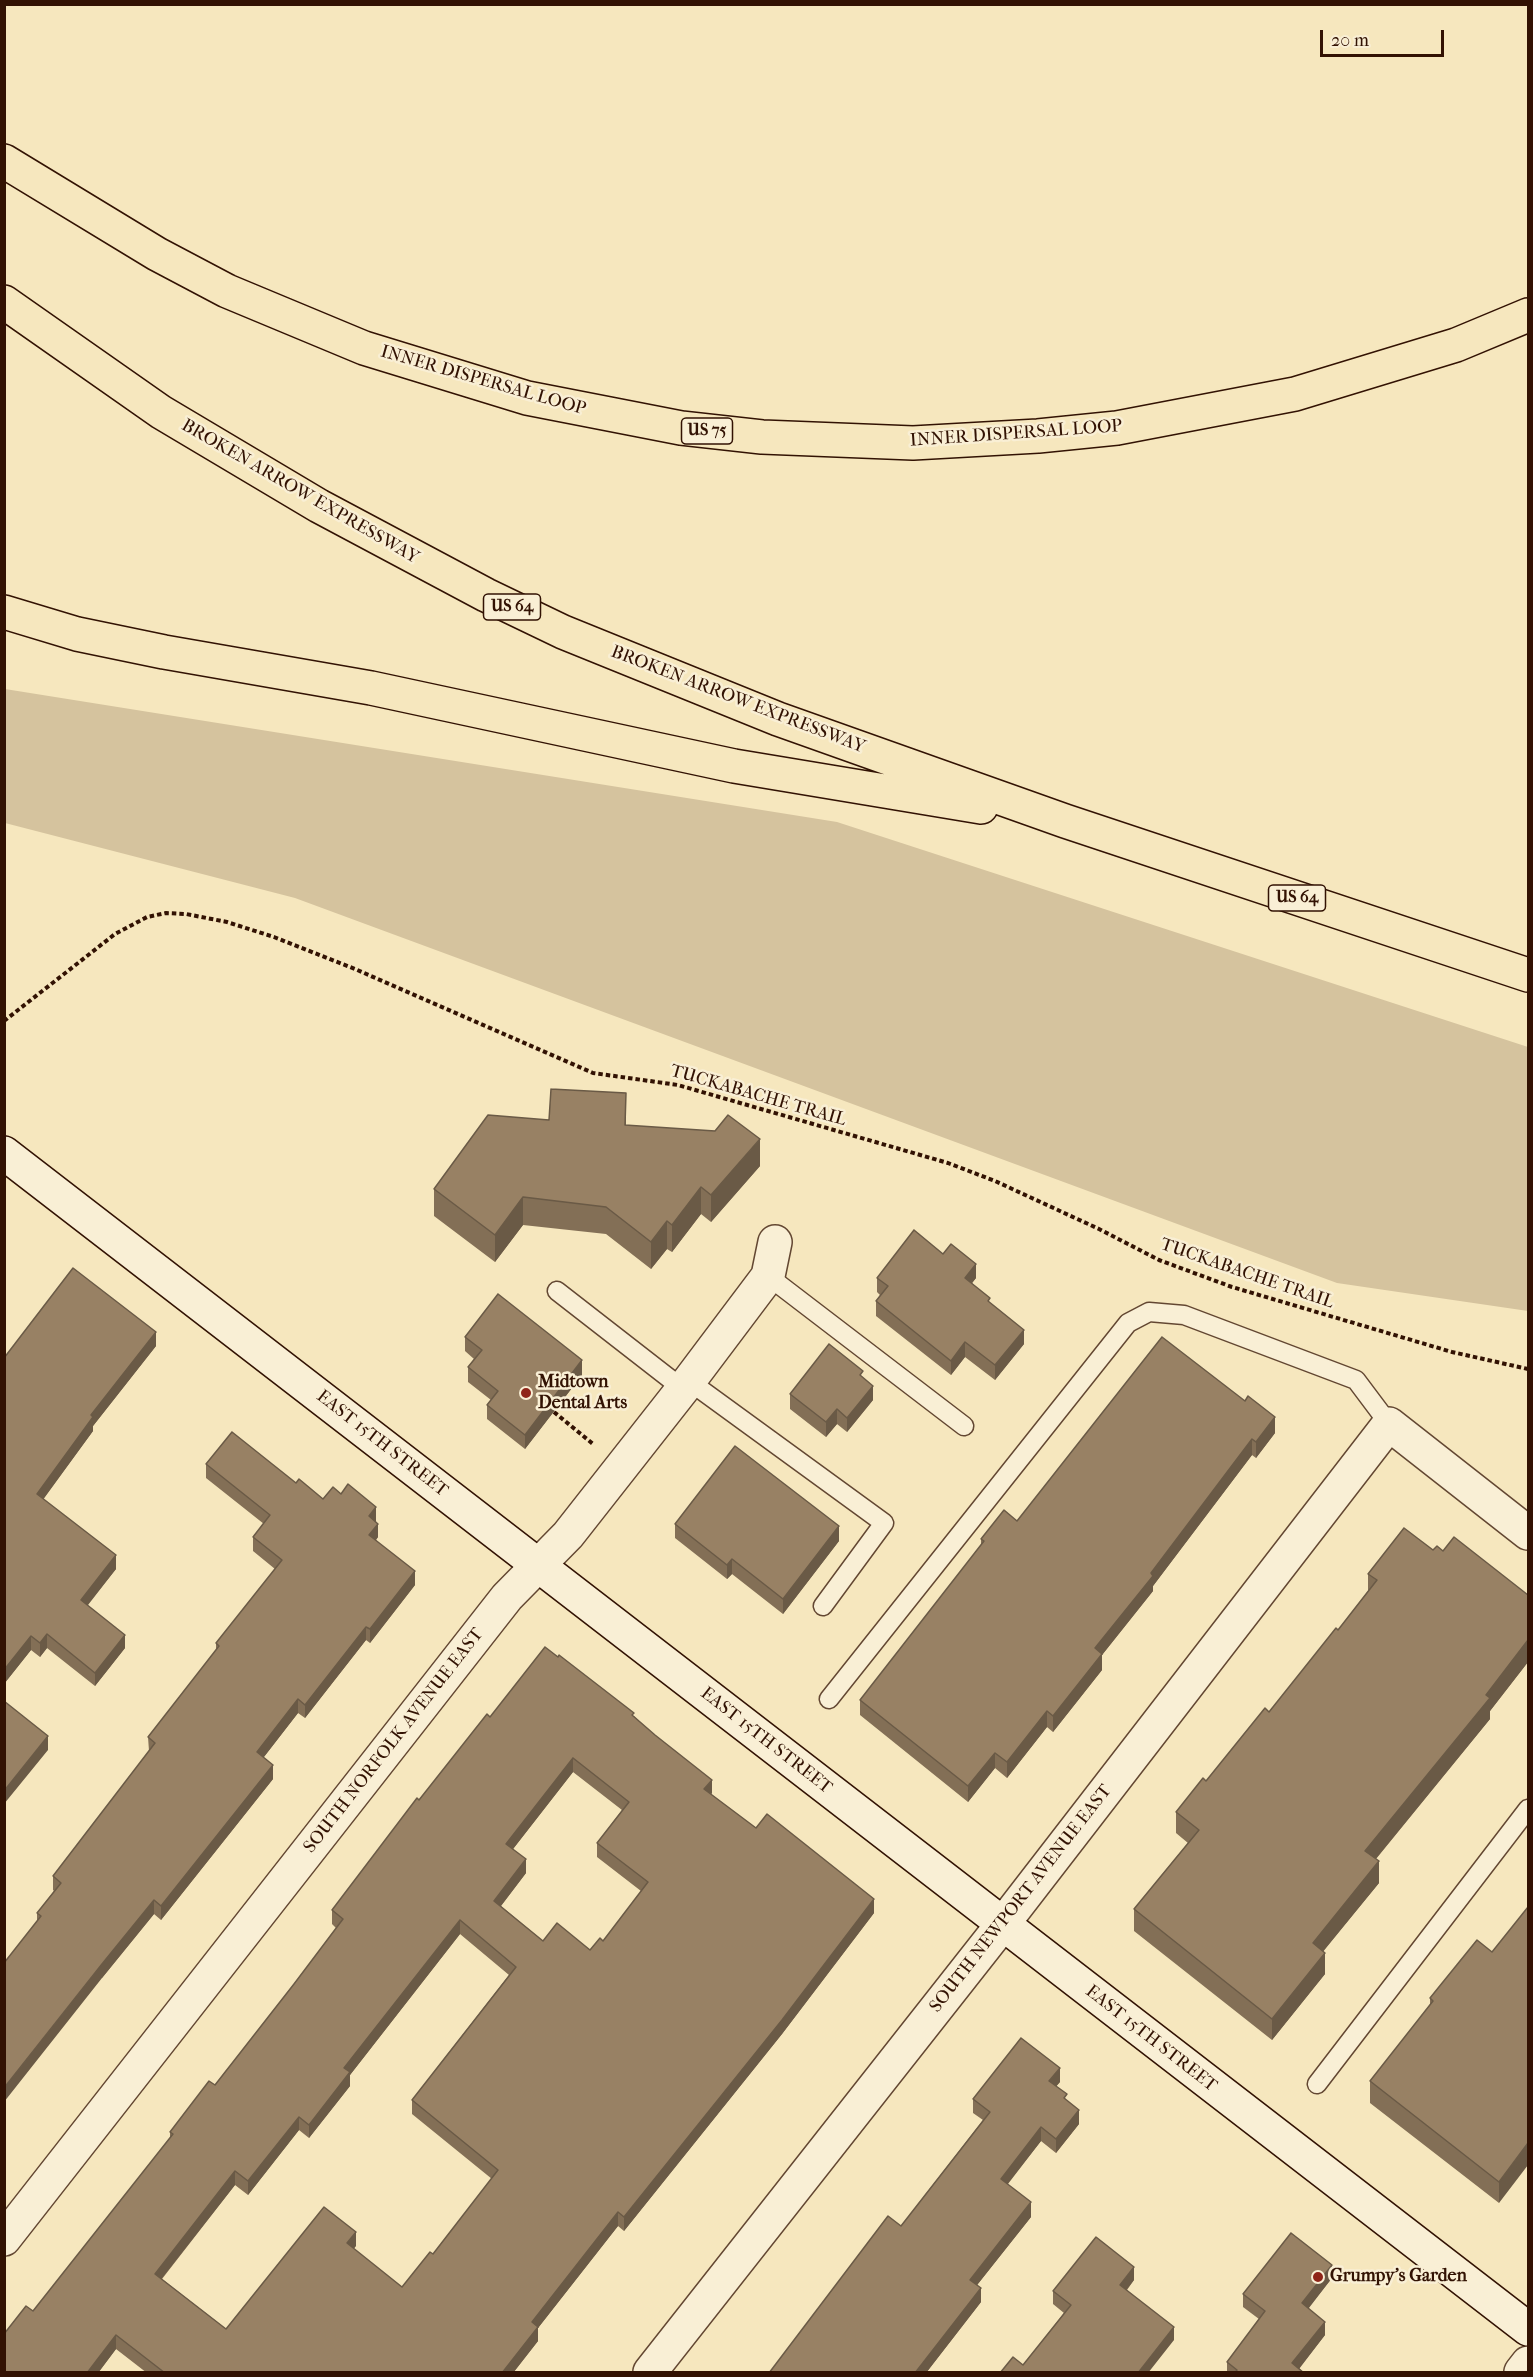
<!DOCTYPE html>
<html>
<head>
<meta charset="utf-8">
<style>
  body { margin:0 }
  #map { position:relative; width:1533px; height:2377px; overflow:hidden; background:#f6e7be; font-family:"IM FELL French Canon",serif }
  canvas { display:block }
  .frame { position:absolute; inset:0; border:6px solid #321203; pointer-events:none }
  .scale { position:absolute; left:1320px; top:30px; width:124px; height:27px; box-sizing:border-box; border:3px solid #321203; border-top:0; padding-left:8px; font-size:18px; line-height:21px; white-space:nowrap; color:#321203; -webkit-text-stroke:4px #f9efd5; paint-order:stroke }
</style>
</head>
<body>
<div id="map">
<canvas width="1533" height="2377"></canvas>
<div class="frame"></div>
<div class="scale">20 m</div>
</div>
<script>
const c = document.querySelector('canvas').getContext('2d');
c.lineJoin = 'round';
function paint(path, color) { c.fillStyle = color; c.fill(path, 'evenodd'); }
const poly = rows => new Path2D(rows.map(r => 'M' + r).join(''));
function trace(path, color, width, dash) { c.strokeStyle = color; c.lineWidth = width; c.lineCap = dash ? 'butt' : 'round'; c.setLineDash(dash || []); c.stroke(path); }
function drawText(font, color, halo, rows, align = 'center') {
  c.font = font + ' "IM FELL French Canon",serif'; c.lineWidth = 5; c.setLineDash([]); c.textBaseline = 'middle'; c.strokeStyle = halo; c.fillStyle = color; for (const [text, x, y, turn = 0] of rows) {
    c.save(); c.translate(x, y); c.rotate((+turn || 0) * Math.PI / 180); c.textAlign = isNaN(turn) ? turn : align; if (halo) c.strokeText(text, 0, 0); c.fillText(text, 0, 0); c.restore();
  }
}
const green = poly([
  [5,689,837,822,1528,1047,1528,1311,1337,1283,295,898,5,823]
]);
const path = poly([
  [4,1021,115,934,147,917,166,913,186,914,227,922,274,937,355,969,593,1073,678,1085,948,1163,995,1181,1099,1229,1159,1260,1232,1287,1452,1352,1528,1369],
  [554,1412,593,1444]
]);
const service = poly([
  [768,1276,964,1426],
  [557,1291,683,1389],
  [689,1381,884,1523,823,1606],
  [829,1699,1128,1323,1149,1312,1184,1315,1356,1380,1389,1424],
  [1317,2084,1528,1809]
]);
const minor = poly([
  [4,2239,507,1597,568,1535,689,1381,768,1276,775,1242],
  [650,2372,1002,1925,1389,1424,1528,1533],
  [1521,2372,1528,2363]
]);
const secondary = poly([
  [4,1153,1528,2329]
]);
const motorway = poly([
  [4,161,157,254,227,291,364,348,527,398,681,428,762,437,913,443,1038,436,1117,428,1295,394,1456,345,1528,315],
  [4,302,161,412,319,506,486,595,563,632,778,719,1065,821,1528,975],
  [4,612,77,634,164,652,371,688,734,766,981,807]
]);
const wall = poly([
  [626,1125,760,1166,711,1222,701,1214,672,1252,667,1249,651,1269,606,1234,523,1225,495,1262,434,1216,434,1189],
  [943,1254,976,1278,972,1283,990,1303,1024,1344,995,1380,965,1357,951,1375,876,1316,876,1301,880,1295,877,1292,877,1278],
  [73,1268,156,1346,93,1426,93,1431,43,1499,116,1569,87,1605,125,1648,95,1686,47,1648,40,1657,31,1650,4,1684],
  [465,1337,582,1375,525,1449,487,1419,487,1405,491,1400,468,1382,468,1367,474,1359,465,1351],
  [1162,1337,1275,1433,1256,1458,1252,1455,1153,1586,1153,1591,1102,1655,1102,1670,1053,1732,1047,1727,1007,1778,995,1768,968,1802,860,1715,860,1700,981,1545,981,1539,1017,1521],
  [863,1378,873,1400,847,1432,837,1424,826,1437,790,1409,790,1394],
  [206,1464,296,1483,323,1499,376,1521,378,1537,376,1540,415,1585,370,1643,366,1640,305,1718,298,1713,263,1758,273,1779,161,1920,154,1914,102,1978,37,1922,37,1913,54,1891,53,1890,53,1876,149,1751,148,1737,216,1651,216,1643,275,1569,253,1551,253,1537,264,1524,206,1478],
  [675,1524,839,1541,783,1614,732,1574,727,1579,675,1538],
  [1433,1550,1443,1551,1528,1595,1528,1662,1490,1711,1490,1719,1376,1859,1379,1883,1323,1951,1325,1974,1272,2040,1134,1931,1134,1909,1188,1843,1176,1833,1176,1812,1206,1781,1269,1712,1338,1630,1368,1591,1368,1574],
  [634,1716,712,1793,711,1794,756,1828,874,1913,782,2034,624,2231,618,2226,538,2328,538,2341,513,2373,147,2373,116,2349,98,2373,4,2373,170,2138,170,2132,215,2085,294,1984,336,1928,332,1924,332,1910,419,1800,490,1717],
  [573,1772,622,1810,597,1843,597,1857,641,1891,603,1941,590,1950,543,1941,501,1906,526,1873,513,1849],
  [460,1934,509,1975,412,2100,412,2114,492,2179,433,2254,402,2287,353,2249,356,2246,226,2329,162,2279,235,2185,248,2195,299,2130,309,2138,350,2086,350,2075],
  [1528,1907,1499,2203,1370,2103,1370,2081,1430,2006,1430,1998,1492,1952],
  [1060,2082,1056,2086,1067,2101,1079,2124,1056,2153,1041,2141,1007,2184,1031,2217,977,2285,981,2302,926,2373,769,2373,901,2226,983,2120,973,2113,973,2099],
  [1332,2278,1308,2308,1325,2335,1299,2368,1304,2373,1227,2373,1227,2362,1259,2319,1243,2307,1243,2294],
  [1134,2280,1127,2290,1174,2340,1023,2365,1064,2313,1053,2304,1053,2291]
]);
const shadedWall = poly([
  [626,1093,626,1121,625,1152,625,1125],
  [760,1139,760,1166,711,1222,711,1195],
  [701,1187,701,1214,672,1252,672,1225],
  [523,1197,523,1225,495,1262,495,1235],
  [667,1221,667,1249,651,1269,651,1242],
  [976,1264,976,1278,965,1292,965,1278],
  [1024,1330,1024,1344,995,1380,995,1365],
  [156,1332,156,1346,93,1426,93,1431,37,1508,37,1494,91,1415],
  [965,1342,965,1357,951,1375,951,1361],
  [582,1360,582,1375,525,1449,525,1435],
  [873,1386,873,1400,847,1432,847,1418],
  [837,1409,837,1424,826,1437,826,1422],
  [1275,1417,1275,1433,1256,1458,1256,1442],
  [1252,1439,1252,1455,1153,1586,1153,1591,1102,1655,1102,1670,1053,1732,1053,1716,1095,1648],
  [376,1507,376,1521,369,1530,369,1516],
  [378,1524,378,1537,369,1549,369,1535],
  [839,1526,839,1541,783,1614,783,1599],
  [116,1555,116,1569,81,1614,81,1600],
  [732,1559,732,1574,727,1579,727,1565],
  [415,1571,415,1585,370,1643,370,1629],
  [366,1627,366,1640,305,1718,305,1705],
  [47,1634,47,1648,40,1657,40,1643],
  [125,1635,125,1648,95,1686,95,1673],
  [31,1636,31,1650,4,1684,4,1670],
  [1528,1640,1528,1662,1490,1711,1490,1719,1365,1872,1365,1851],
  [298,1699,298,1713,257,1766,257,1752],
  [1047,1711,1047,1727,1007,1778,1007,1762],
  [48,1736,48,1750,4,1804,4,1791],
  [995,1753,995,1768,968,1802,968,1786],
  [573,1758,573,1772,506,1858,506,1844],
  [273,1765,273,1779,161,1920,161,1906],
  [712,1780,712,1793,704,1803,704,1789],
  [526,1859,526,1873,494,1915,494,1901],
  [1379,1861,1379,1883,1313,1964,1313,1943],
  [874,1899,874,1913,782,2034,624,2231,624,2217],
  [154,1900,154,1914,102,1978,4,2102,4,2088,102,1964],
  [460,1920,460,1934,350,2075,350,2086,309,2138,309,2125,344,2068],
  [1325,1953,1325,1974,1272,2040,1272,2019],
  [1060,2068,1060,2082,1049,2095,1049,2081],
  [1079,2110,1079,2124,1056,2153,1056,2139],
  [299,2117,299,2130,248,2195,248,2181],
  [1041,2127,1041,2141,1001,2193,1001,2179],
  [1528,2143,1528,2165,1499,2203,1499,2182],
  [235,2171,235,2185,155,2287,155,2274],
  [1031,2202,1031,2217,970,2294,970,2280],
  [618,2212,618,2226,538,2328,538,2341,513,2373,502,2373,532,2322],
  [356,2232,356,2246,347,2257,347,2243],
  [1332,2265,1332,2278,1302,2317,1302,2303],
  [1134,2267,1134,2280,1120,2298,1120,2285],
  [981,2288,981,2302,926,2373,915,2373],
  [1325,2322,1325,2335,1296,2373,1292,2363],
  [1174,2327,1174,2340,1148,2373,1138,2373],
  [116,2335,116,2349,98,2373,87,2373]
]);
const building = poly([
  [551,1089,626,1093,625,1125,715,1131,728,1115,760,1139,711,1195,701,1187,672,1225,667,1221,651,1242,606,1207,523,1197,495,1235,434,1189,488,1115,549,1120,551,1089],
  [914,1230,943,1254,951,1244,976,1264,965,1278,990,1298,988,1301,1024,1330,995,1365,965,1342,951,1361,876,1301,888,1286,877,1278,914,1230],
  [73,1268,156,1332,91,1415,93,1417,37,1494,116,1555,81,1600,125,1635,95,1673,47,1634,40,1643,31,1636,4,1670,4,1358,73,1268],
  [498,1294,582,1360,525,1435,487,1405,498,1391,468,1367,482,1350,465,1337,498,1294],
  [1162,1337,1245,1401,1248,1396,1275,1417,1256,1442,1252,1439,1151,1573,1153,1576,1095,1648,1102,1654,1053,1716,1047,1711,1007,1762,995,1753,968,1786,860,1700,984,1541,981,1539,1004,1510,1017,1521,1162,1337],
  [829,1344,863,1371,860,1375,873,1386,847,1418,837,1409,826,1422,790,1394,829,1344],
  [232,1432,296,1483,299,1479,323,1499,333,1487,341,1494,348,1484,376,1507,369,1516,378,1524,369,1535,415,1571,370,1629,366,1627,305,1705,298,1699,257,1752,273,1765,161,1906,154,1900,102,1964,4,2088,4,1963,41,1916,37,1913,61,1883,53,1876,155,1743,148,1737,219,1646,216,1643,282,1560,253,1537,270,1515,206,1464,232,1432],
  [735,1446,839,1526,783,1599,732,1559,727,1565,675,1524,735,1446],
  [1404,1528,1433,1550,1437,1546,1443,1551,1454,1537,1528,1595,1528,1640,1486,1695,1490,1698,1365,1851,1379,1861,1313,1943,1325,1953,1272,2019,1134,1909,1199,1830,1176,1812,1203,1778,1206,1781,1265,1708,1269,1712,1336,1628,1338,1630,1377,1580,1368,1574,1404,1528],
  [545,1647,558,1657,559,1655,634,1713,632,1715,655,1735,712,1780,704,1789,756,1828,767,1814,874,1899,782,2020,624,2217,618,2212,532,2322,538,2327,502,2373,165,2373,116,2335,87,2373,4,2373,4,2334,26,2306,33,2311,173,2134,170,2132,209,2081,215,2085,294,1984,343,1919,332,1910,417,1798,419,1800,487,1714,490,1717,545,1647],
  [573,1758,629,1802,597,1843,648,1882,603,1941,600,1938,590,1950,557,1923,543,1941,494,1901,526,1859,506,1844,573,1758],
  [460,1920,516,1967,412,2100,498,2170,433,2254,430,2252,402,2287,347,2243,356,2232,324,2207,226,2329,155,2274,235,2171,248,2181,299,2117,309,2125,350,2072,344,2068,460,1920],
  [4,1701,48,1736,4,1791,4,1701],
  [1528,1907,1528,2143,1499,2182,1370,2081,1433,2001,1430,1998,1477,1940,1492,1952,1528,1907],
  [1021,2038,1060,2068,1049,2081,1067,2094,1064,2098,1079,2110,1056,2139,1041,2127,1001,2179,1031,2202,970,2280,981,2288,915,2373,769,2373,888,2216,901,2226,990,2112,973,2099,1021,2038],
  [1291,2233,1332,2265,1302,2303,1325,2322,1292,2363,1304,2373,1235,2373,1237,2370,1227,2362,1265,2311,1243,2294,1291,2233],
  [1096,2237,1134,2267,1120,2285,1174,2327,1138,2373,1000,2373,1013,2357,1023,2365,1071,2305,1053,2291,1096,2237]
]);
const markers = [
  [526,1393,6,"#8f2418"],
  [1318,2277,6,"#8f2418"]
];
const shields = [
  [707,431,51],
  [512,607,57],
  [1297,898,57]
];
const shieldNames = [
  ["US 75",707,431],
  ["US 64",512,607],
  ["US 64",1297,898]
];
const streetNames = [
  ["INNER DISPERSAL LOOP",483,381,16],
  ["INNER DISPERSAL LOOP",1016,434,-4],
  ["BROKEN ARROW EXPRESSWAY",300,492,30],
  ["BROKEN ARROW EXPRESSWAY",738,700,21],
  ["TUCKABACHE TRAIL",758,1096,16],
  ["TUCKABACHE TRAIL",1247,1274,19],
  ["EAST 15TH STREET",382,1444,38],
  ["SOUTH NORFOLK AVENUE EAST",394,1741,-52],
  ["EAST 15TH STREET",766,1741,38],
  ["SOUTH NEWPORT AVENUE EAST",1021,1899,-52],
  ["EAST 15TH STREET",1151,2039,38]
];
const poiNames = [
  ["Midtown",538,1383],
  ["Dental Arts",538,1404],
  ["Grumpy's Garden",1330,2277]
];
paint(green, '#d5c39e');
trace(service, '#634732', 21);
trace(minor, '#634732', 36);
trace(secondary, '#321203', 36);
trace(motorway, '#321203', 36);
trace(path, '#321203', 4, [4.5, 3]);
trace(service, '#f9efd5', 18);
trace(minor, '#f9efd5', 33);
trace(secondary, '#f9efd5', 33);
trace(motorway, '#f6e7be', 33);
paint(wall, '#836f56');
paint(shadedWall, '#6a5a46');
paint(building, '#988164');
trace(building, '#6a5a46', 1.5);
for (const [x, y, r, color] of markers) { const dot = new Path2D(); dot.arc(x, y, r, 0, 2 * Math.PI); c.fillStyle = color; c.fill(dot); trace(dot, '#f9efd5', 2); }
for (const [x, y, w] of shields) { const box = new Path2D(); box.roundRect(x - w / 2, y - 13, w, 26, 4.5); c.fillStyle = '#f9efd5'; c.fill(box); trace(box, '#321203', 1.5); }
drawText('bold 16px', '#321203', null, shieldNames);
drawText('18px', '#321203', '#f9efd5', streetNames);
drawText('bold 18px', '#321203', '#f9efd5', poiNames, 'left');
</script>
</body>
</html>
